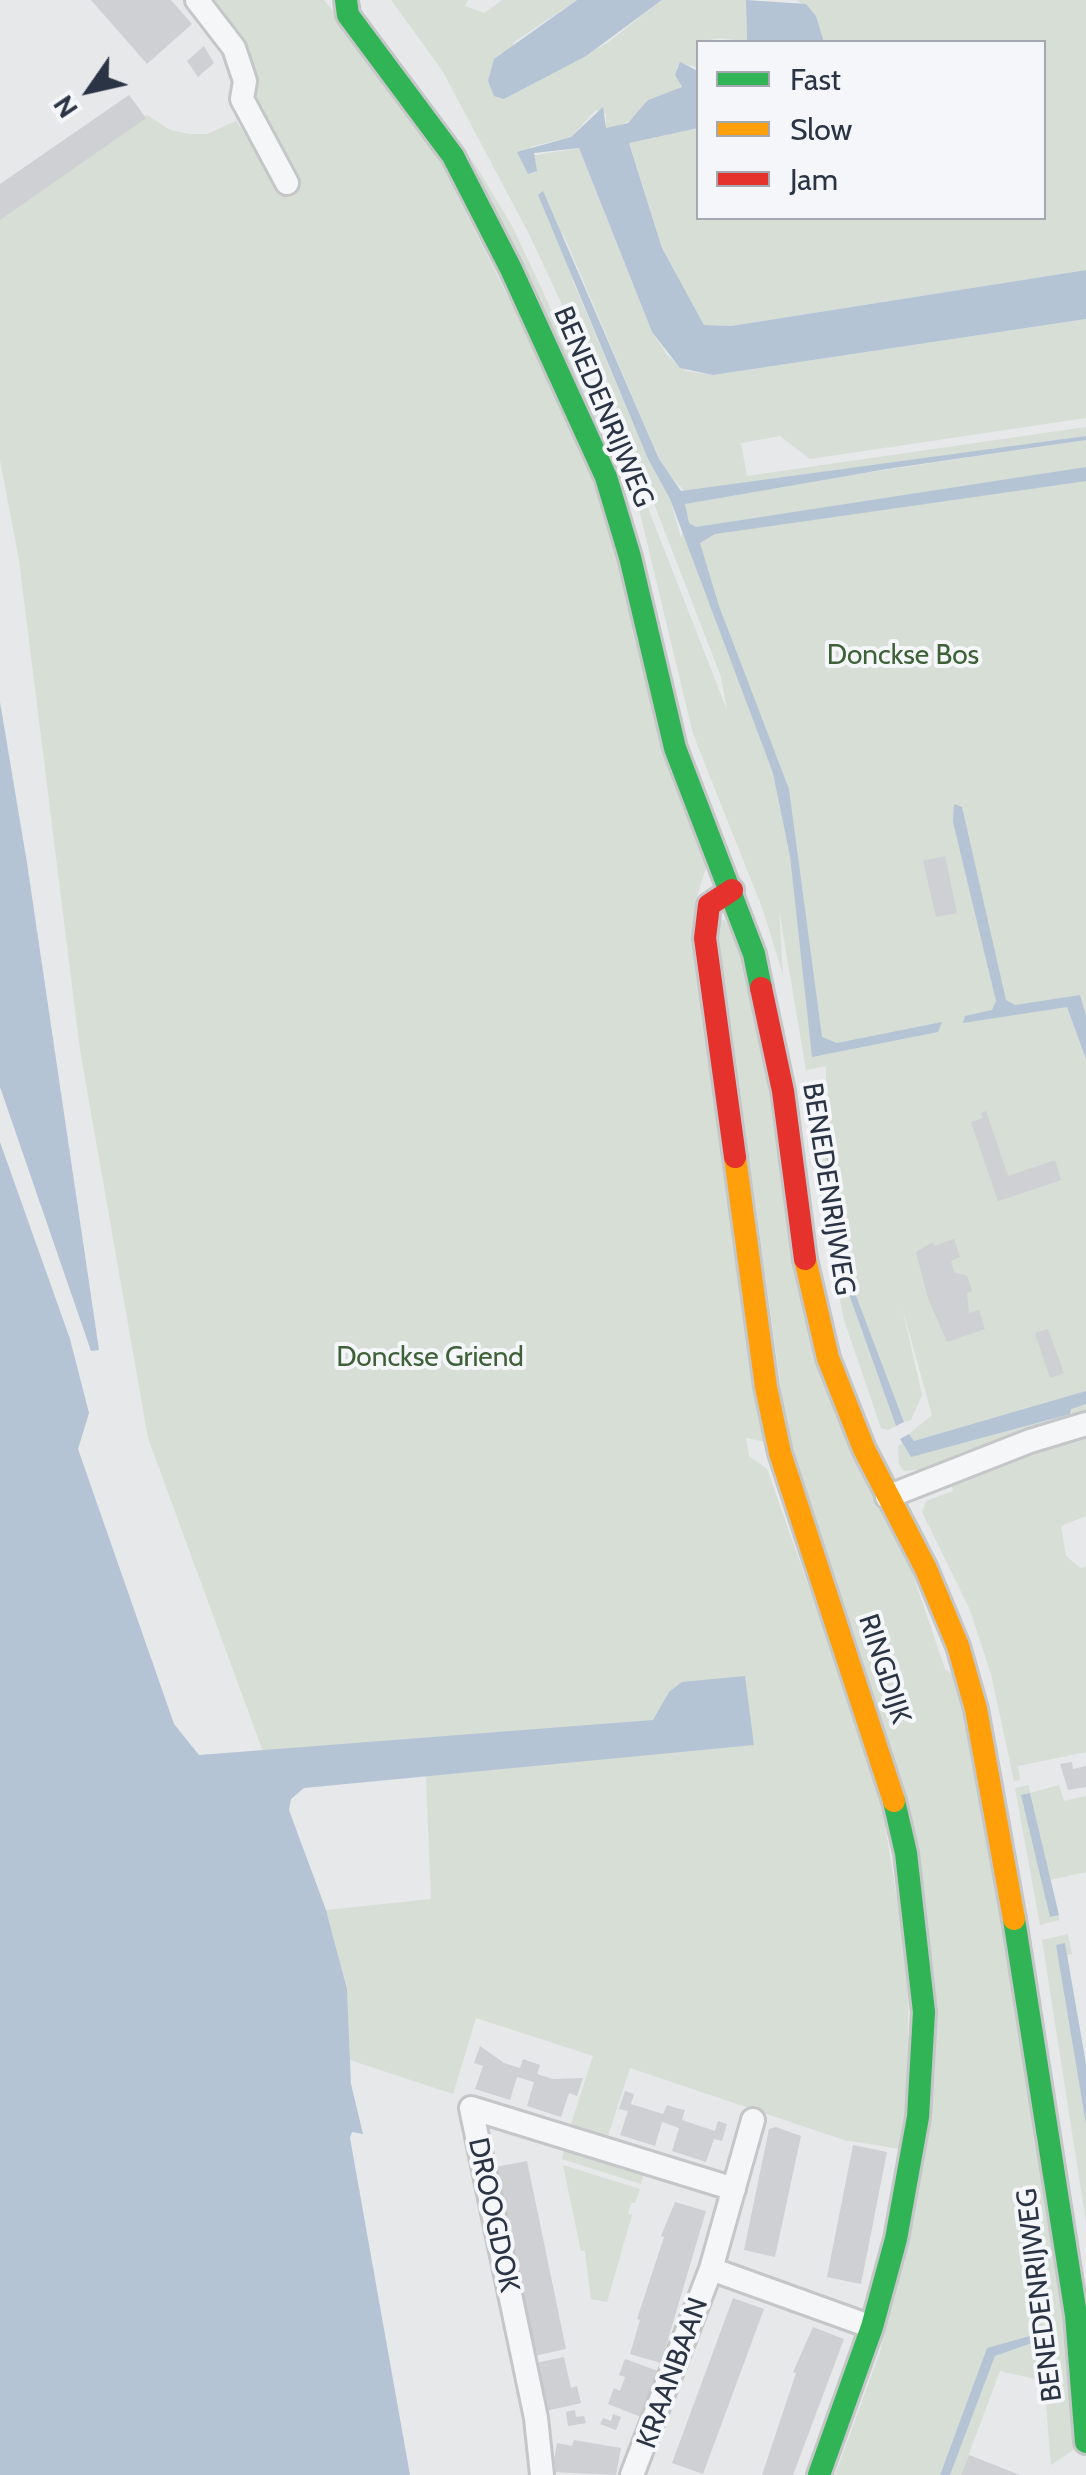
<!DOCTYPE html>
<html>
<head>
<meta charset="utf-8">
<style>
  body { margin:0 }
  #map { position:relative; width:1086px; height:2475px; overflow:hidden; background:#e6e8ea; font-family:Cabin,sans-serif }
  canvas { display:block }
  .legend { position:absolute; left:696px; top:40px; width:350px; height:180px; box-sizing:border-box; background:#f4f6f9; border:2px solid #a4a8b1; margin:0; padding:12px 18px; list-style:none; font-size:30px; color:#2b3445 }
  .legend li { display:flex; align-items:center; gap:20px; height:50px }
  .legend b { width:50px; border:2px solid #a4a8b1 }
  .north { position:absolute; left:40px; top:40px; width:100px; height:100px; -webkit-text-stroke:8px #f4f6f9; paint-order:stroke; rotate:236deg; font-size:28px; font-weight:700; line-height:40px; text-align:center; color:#2b3445 }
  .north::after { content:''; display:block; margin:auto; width:35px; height:45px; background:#2b3445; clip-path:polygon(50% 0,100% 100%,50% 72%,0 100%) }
</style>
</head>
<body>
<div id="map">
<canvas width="1086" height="2475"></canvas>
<ul class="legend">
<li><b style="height:12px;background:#30b455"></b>Fast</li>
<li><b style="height:12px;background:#ff9f0a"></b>Slow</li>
<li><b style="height:12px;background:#e5322d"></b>Jam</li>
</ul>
<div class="north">N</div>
</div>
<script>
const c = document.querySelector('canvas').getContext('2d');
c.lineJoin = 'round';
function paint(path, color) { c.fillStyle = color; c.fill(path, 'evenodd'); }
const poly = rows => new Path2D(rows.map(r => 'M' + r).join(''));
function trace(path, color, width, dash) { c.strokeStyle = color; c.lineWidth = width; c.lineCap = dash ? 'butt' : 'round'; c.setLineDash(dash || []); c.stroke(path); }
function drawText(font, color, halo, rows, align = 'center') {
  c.font = font + ' Cabin,sans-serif'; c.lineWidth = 8; c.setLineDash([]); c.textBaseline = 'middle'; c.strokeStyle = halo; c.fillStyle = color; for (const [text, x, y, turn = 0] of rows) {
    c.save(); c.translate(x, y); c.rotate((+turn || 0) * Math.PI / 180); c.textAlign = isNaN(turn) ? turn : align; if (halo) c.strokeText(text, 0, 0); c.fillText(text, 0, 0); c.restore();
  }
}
const green = poly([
  [201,0,324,0,418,117,596,473,706,868,696,900,766,1442,746,1438,749,1456,767,1469,878,1782,909,1972,906,2150,844,2140,630,2068,608,2136,571,2124,593,2056,476,2018,453,2094,350,2060,347,1989,326,1910,431,1899,426,1776,754,1744,750,1726,265,1757,148,1438,80,1050,19,560,0,460,0,214,147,115,170,130,189,134,207,134,236,121,271,173,292,176],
  [391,0,468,0,465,6,484,13,502,0,577,0,514,42,504,99,607,43,662,0,746,0,747,42,720,38,698,42,698,71,694,66,677,66,681,88,648,100,636,117,619,126,606,128,606,114,596,110,571,137,530,147,531,156,579,148,652,332,668,356,686,371,713,375,1086,319,1086,418,810,459,780,436,741,443,747,476,1086,427,1086,436,686,493,662,466,562,231,573,281,648,459,670,499,681,538,687,518,684,500,1086,440,1086,1516,1061,1526,1066,1556,1080,1568,1086,1566,1086,1752,1018,1766,1020,1780,1014,1781,991,1674,970,1610,922,1512,926,1501,953,1491,952,1487,928,1494,917,1470,903,1471,899,1463,898,1446,903,1443,911,1457,914,1441,909,1434,932,1415,902,1307,922,1395,911,1420,904,1422,852,1285,842,1243,827,1091,827,1164,834,1233,842,1275,896,1426,888,1430,881,1428,844,1320,821,1203,809,1086,826,1080,826,1066,806,1070,779,910,783,975,763,910,693,734,632,480,648,508,727,710,721,677,655,506,633,467,625,439,529,234,442,70],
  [797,0,1086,0,1086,270,731,326,704,325,662,248,629,142,698,128,698,218,1044,218,1044,42,824,42,816,16],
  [470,156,512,226,614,443,617,465],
  [724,919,749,960,784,1196,945,1669,959,1679,1042,2137,1079,2446,1051,2465,1044,2381,1000,2371,961,2475,950,2475,995,2356,1048,2337,1047,2331,987,2348,940,2475,835,2475,881,2349,929,1980,791,1462,717,923],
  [1029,1785,1030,1793,1059,1785,1064,1801,1086,1796,1086,1872,1050,1880,1030,1794,1051,1917,1059,1915,1059,1920,1040,1925,1015,1788],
  [1068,1934,1072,1954,1067,1955,1065,1944,1086,2124,1086,2222,1042,1940],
  [566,2144,645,2169,641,2184,562,2159],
  [563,2165,640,2189,635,2203,631,2203,628,2213,632,2215,607,2302,591,2299,585,2251,581,2251]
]);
const water = poly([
  [577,0,662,0,586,56,504,99,494,96,488,81,494,59],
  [746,0,806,4,816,16,824,42,747,42],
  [680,62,698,71,698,128,629,143,662,248,704,325,731,326,1086,270,1086,319,713,375,680,368,652,332,579,148,534,153,537,171,528,174,517,152,571,137,603,107,606,128,628,123,648,100,682,87,675,75],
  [543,191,659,459,681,491,1086,436,1086,440,887,469,685,504,689,523,696,527,1086,467,1086,481,715,534,700,543,719,606,789,789,822,1037,837,1043,942,1022,938,1032,812,1057,790,856,773,773,670,499,648,459,538,195],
  [0,702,27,863,99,1350,91,1351,0,1087],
  [954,804,962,807,1006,1000,1015,1005,1080,995,1086,1016,1086,1059,1067,1007,963,1023,965,1016,992,1010,996,1001,953,822],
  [825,1090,843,1243,852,1285,904,1422,896,1426,842,1275,818,1091],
  [0,1142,70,1339,89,1413,78,1449,174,1724,199,1755,653,1720,669,1692,682,1682,745,1676,754,1745,304,1788,291,1799,289,1810,326,1910,347,1989,351,2084,363,2134,352,2132,350,2138,410,2475,0,2475],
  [1086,1391,1086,1404,1071,1409,1070,1414,911,1457,900,1439,909,1434,914,1441],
  [1030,1793,1059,1915,1050,1917,1021,1795],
  [1065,1943,1086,2064,1086,2124,1056,1945],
  [1047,2331,1049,2337,995,2356,950,2475,940,2475,987,2348]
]);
const building = poly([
  [91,0,171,0,192,24,147,64],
  [204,46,214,63,198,77,187,61],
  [129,95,146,118,0,220,0,184],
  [945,856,957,913,936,917,923,861],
  [986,1111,1008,1176,1055,1160,1061,1180,998,1201,971,1122,983,1118,981,1113],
  [954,1239,960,1257,951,1261,954,1272,967,1276,972,1291,967,1293,969,1313,979,1310,985,1329,947,1342,928,1298,916,1252,933,1242,934,1246],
  [1048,1329,1064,1373,1050,1378,1035,1333],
  [1072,1762,1073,1769,1086,1766,1086,1787,1068,1790,1060,1764],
  [480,2046,504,2063,520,2068,523,2059,540,2065,537,2074,553,2079,583,2078,577,2096,569,2093,561,2117,527,2106,534,2082,517,2077,510,2100,475,2089,483,2066,474,2063],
  [625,2091,634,2094,631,2104,663,2114,667,2105,676,2108,685,2110,682,2120,715,2131,718,2121,727,2124,722,2141,714,2139,706,2162,672,2151,679,2128,662,2122,655,2146,620,2135,628,2111,619,2109],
  [776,2127,801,2136,775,2257,744,2250,769,2129],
  [853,2145,887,2152,861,2284,827,2277],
  [527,2161,566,2349,534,2356,495,2167],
  [675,2202,706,2211,661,2363,630,2354,640,2320,637,2319,664,2237,661,2236],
  [733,2298,764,2309,703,2474,672,2463],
  [813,2327,844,2339,793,2475,762,2475,796,2373,793,2372],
  [564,2357,571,2388,577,2386,581,2403,546,2411,536,2363],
  [625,2359,658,2371,641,2417,608,2404,614,2388,620,2391,625,2377,619,2375],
  [575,2410,576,2417,584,2416,586,2423,568,2426,566,2412],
  [613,2414,621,2417,616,2430,600,2424,603,2418,611,2421],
  [574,2440,621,2448,616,2475,552,2472,557,2443,572,2446],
  [969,2455,1020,2475,961,2475]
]);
const street = poly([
  [197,0,234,48,245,81,242,99,287,183],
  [887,1497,1030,1441,1086,1424],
  [711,2269,872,2327],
  [542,2475,536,2418,471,2108,734,2189],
  [632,2475,711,2269,753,2120]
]);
const fast = poly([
  [346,0,348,15,453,156,511,269,606,477,630,557,675,748,754,954,761,988],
  [1014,1919,1076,2315,1086,2442],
  [819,2475,872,2327,896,2239,918,2117,924,2012,906,1853,894,1801]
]);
const slow = poly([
  [735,1157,766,1387,780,1453,894,1801],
  [805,1259,828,1358,864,1449,926,1569,958,1646,976,1709,1014,1919]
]);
const jam = poly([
  [732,890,709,905,705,938,735,1157],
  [761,988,783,1091,805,1259]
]);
const streetNames = [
  ["BENEDENRIJWEG",603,407,67],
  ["BENEDENRIJWEG",828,1189,81],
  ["RINGDIJK",884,1669,72],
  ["DROOGDOK",493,2215,78],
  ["BENEDENRIJWEG",1040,2295,-97],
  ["KRAANBAAN",673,2373,-70]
];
const parkNames = [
  ["Donckse Bos",903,656],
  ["Donckse Griend",430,1358]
];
paint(green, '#d6ded6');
paint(water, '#b4c4d5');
paint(building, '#ced0d3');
trace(street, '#c4c6c8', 28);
trace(fast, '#c4c6c8', 28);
trace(slow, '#c4c6c8', 28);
trace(jam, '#c4c6c8', 28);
trace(street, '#f5f6f7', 22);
trace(fast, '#30b455', 22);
trace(slow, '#ff9f0a', 22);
trace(jam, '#e5322d', 22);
drawText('28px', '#2b3445', '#f4f6f9', streetNames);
drawText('28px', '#3f6138', '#f4f6f9', parkNames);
</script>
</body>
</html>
